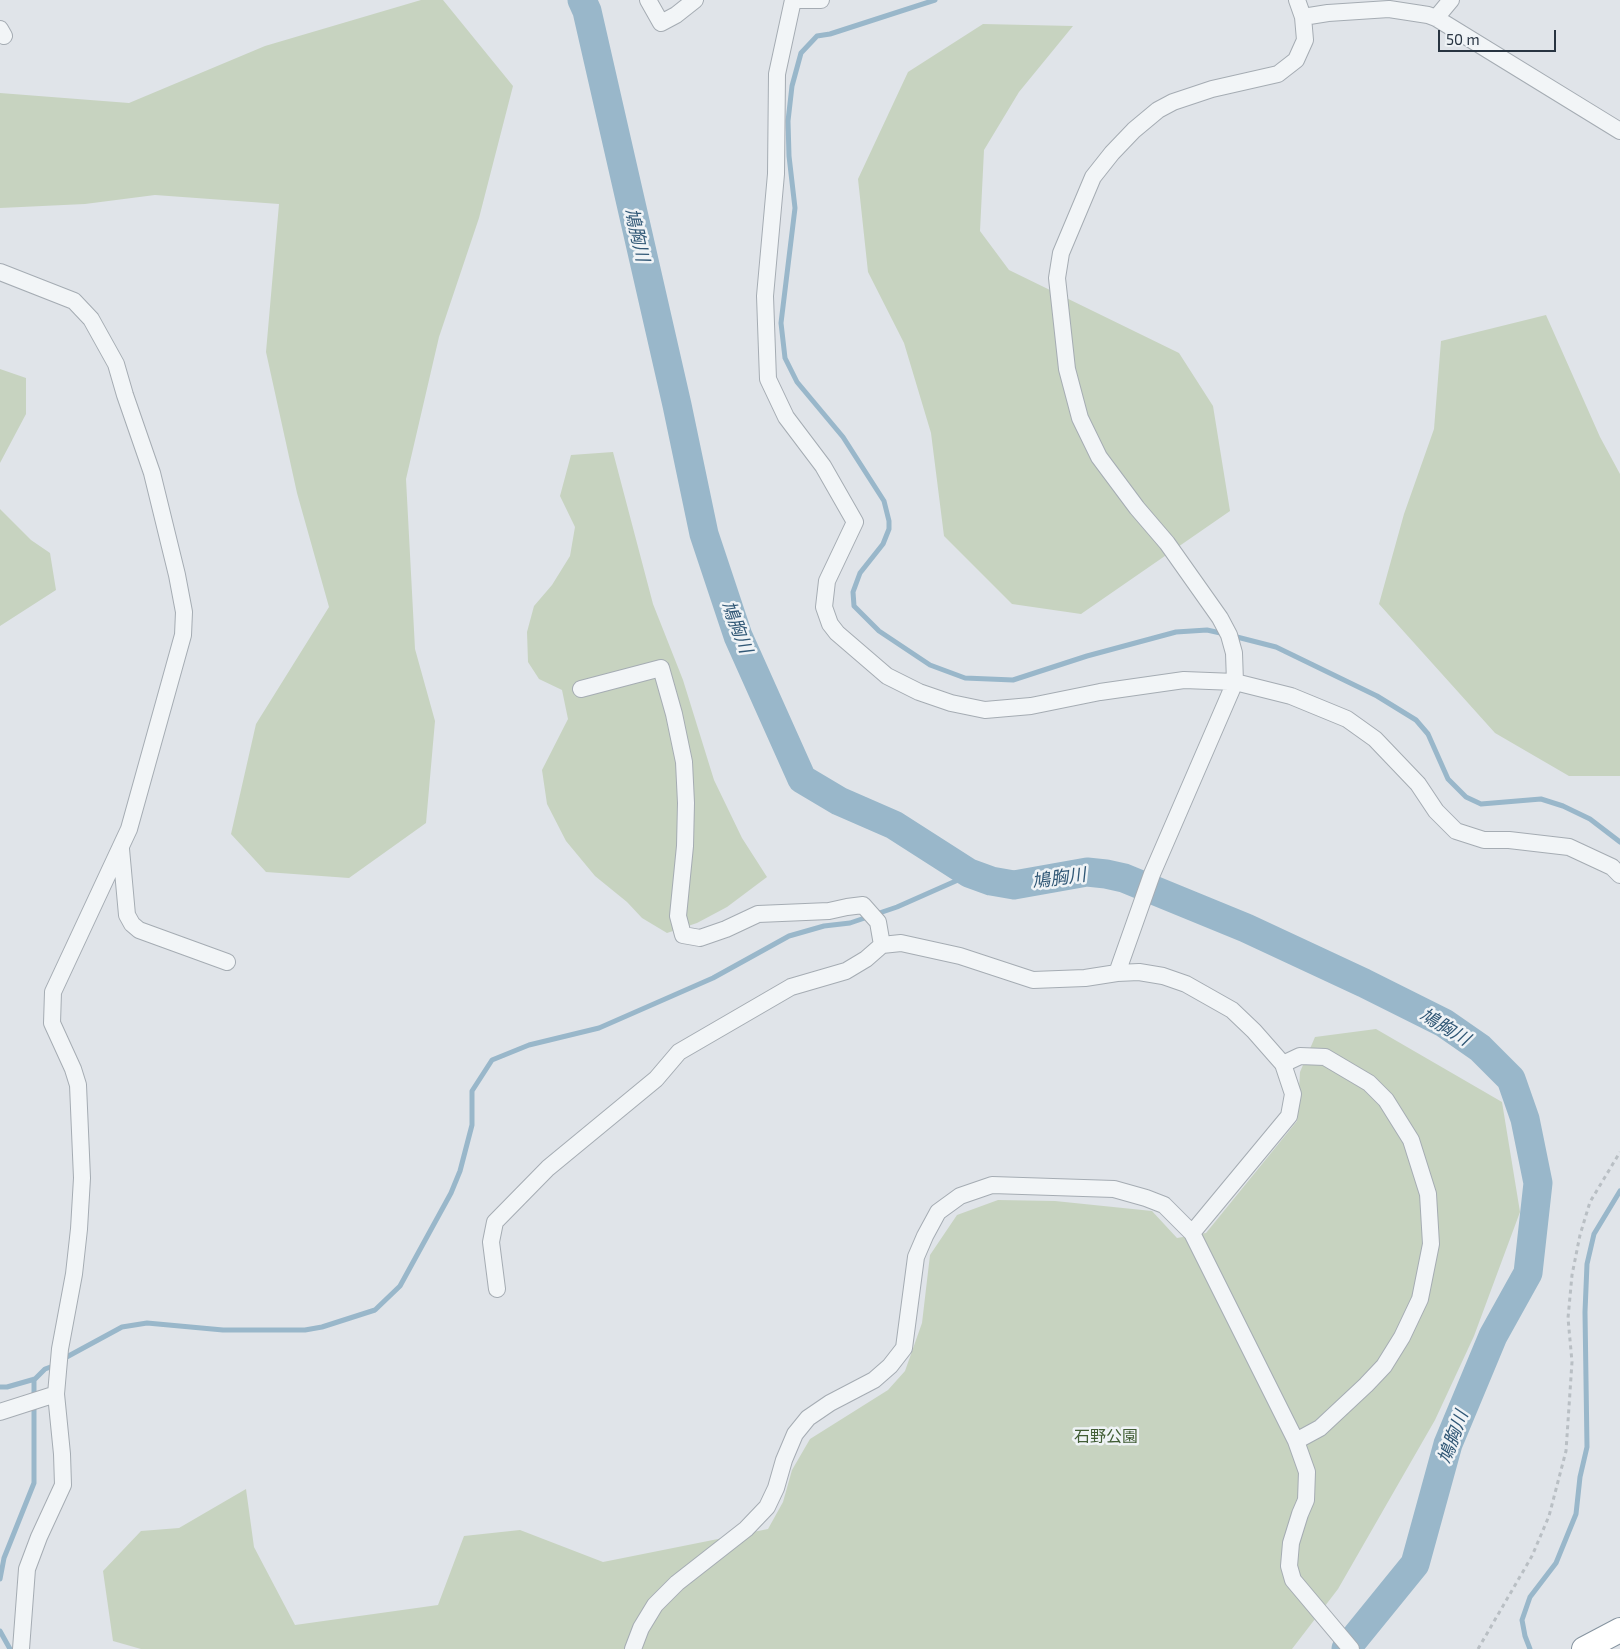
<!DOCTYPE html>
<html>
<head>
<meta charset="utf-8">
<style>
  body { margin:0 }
  #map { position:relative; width:1620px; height:1649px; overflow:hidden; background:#e0e4e9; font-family:"Exo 2",sans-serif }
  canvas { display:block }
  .scale { position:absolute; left:1438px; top:30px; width:118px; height:22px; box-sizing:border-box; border:2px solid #283441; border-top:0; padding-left:6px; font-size:15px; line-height:18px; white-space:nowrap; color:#283441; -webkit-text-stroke:4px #eff3f6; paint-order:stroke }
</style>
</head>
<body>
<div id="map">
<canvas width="1620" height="1649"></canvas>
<div class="scale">50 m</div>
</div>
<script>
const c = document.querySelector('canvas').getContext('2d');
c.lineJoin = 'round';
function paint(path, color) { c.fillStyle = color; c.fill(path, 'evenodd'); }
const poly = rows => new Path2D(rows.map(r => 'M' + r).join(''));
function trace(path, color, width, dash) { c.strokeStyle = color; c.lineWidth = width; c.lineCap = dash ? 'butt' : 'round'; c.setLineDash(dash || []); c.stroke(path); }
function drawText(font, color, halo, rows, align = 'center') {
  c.font = font + ' "Exo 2","Noto Sans JP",sans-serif'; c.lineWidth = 5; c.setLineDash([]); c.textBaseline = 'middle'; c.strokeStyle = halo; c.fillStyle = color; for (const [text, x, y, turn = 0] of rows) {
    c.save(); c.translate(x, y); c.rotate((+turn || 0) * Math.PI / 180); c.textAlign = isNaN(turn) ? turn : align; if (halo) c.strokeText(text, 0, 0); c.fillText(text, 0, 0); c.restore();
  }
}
const green = poly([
  [421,0,443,0,513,86,479,218,439,337,406,479,415,649,435,721,426,823,349,878,266,872,231,834,256,724,329,607,297,493,266,352,279,204,155,195,85,204,0,208,0,93,129,103,265,46],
  [983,24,1073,26,1019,92,984,150,980,231,1009,270,1179,353,1213,406,1230,511,1081,614,1012,604,944,536,931,433,904,343,868,272,858,179,908,72],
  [1546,315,1600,437,1620,474,1620,776,1569,776,1495,733,1379,604,1404,514,1434,429,1441,341],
  [0,369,26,378,26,414,0,463],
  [613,452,653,604,683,680,714,780,742,838,767,877,727,907,697,923,667,933,642,918,627,902,595,876,566,841,547,804,542,770,568,719,562,690,539,679,528,662,527,632,534,606,552,585,570,556,575,527,560,496,571,455],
  [0,509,31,540,50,553,56,590,0,626],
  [1376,1029,1502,1102,1520,1212,1474,1336,1435,1420,1338,1589,1292,1649,141,1649,113,1641,103,1571,141,1531,179,1528,246,1489,254,1547,295,1625,438,1605,464,1536,520,1530,603,1562,768,1529,783,1502,792,1470,810,1439,888,1390,905,1371,922,1323,930,1255,957,1215,998,1200,1055,1201,1152,1211,1177,1238,1206,1233,1297,1121,1300,1072,1315,1037]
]);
const stream = poly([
  [935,0,830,34,817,36,801,53,792,86,788,121,789,156,795,208,781,323,785,358,797,382,843,437,884,501,889,521,889,529,883,544,860,573,853,592,854,606,879,631,930,665,965,678,1013,680,1087,656,1176,632,1207,630,1225,634],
  [1233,636,1276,647,1377,696,1416,720,1428,734,1448,779,1466,797,1481,804,1541,799,1563,806,1590,819,1620,842],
  [63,1359,122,1327,147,1323,223,1330,305,1330,322,1327,375,1310,400,1286,451,1193,460,1171,472,1125,472,1091,492,1060,529,1045,599,1028,713,978,789,936,824,926,850,923,897,907,958,880,975,876],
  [0,1387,7,1387,35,1379,45,1369,56,1365],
  [0,1579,4,1558,34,1483,34,1379],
  [0,1631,10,1649],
  [1530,1649,1525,1636,1522,1620,1530,1597,1556,1563,1576,1514,1580,1477,1587,1447,1585,1312,1587,1264,1594,1234,1620,1191]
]);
const river = poly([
  [582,0,587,11,677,405,704,534,738,636,802,779,839,801,894,825,969,873,991,881,1014,885,1087,872,1106,874,1124,878,1246,928,1364,983,1444,1023,1480,1048,1511,1079,1525,1119,1538,1183,1528,1273,1493,1336,1448,1444,1415,1564,1346,1649]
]);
const path = poly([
  [1478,1649,1532,1556,1549,1516,1566,1451,1572,1362,1568,1318,1572,1275,1580,1235,1590,1202,1620,1152]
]);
const minor = poly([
  [648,0,661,23,676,15,695,0],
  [793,0,777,74,776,174,765,296,768,379,786,417,823,466,855,522,827,581,824,607,830,624,837,633,887,676,919,692,951,703,985,710,1031,706,1100,692,1184,680,1235,682,1291,696,1347,719,1375,739,1418,784,1436,811,1456,831,1484,840,1509,840,1569,847,1612,867,1620,875],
  [800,0,821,0],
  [1303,17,1328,13,1389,9,1428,15,1436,18,1620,131],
  [1436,18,1451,0],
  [0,29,4,36],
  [0,272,74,301,91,319,116,364,125,395,152,473,177,575,184,612,183,635,129,829,53,992,52,1023,73,1069,78,1085,82,1178,79,1229,74,1274,60,1349,56,1394,62,1454,63,1485,39,1537,27,1569,21,1649],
  [581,689,661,668,674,714,684,762,686,803,685,846,678,916,683,935,700,938,726,929,758,914,829,911,847,907,863,905,878,922,882,945],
  [121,849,127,915,132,924,139,930,227,962],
  [1117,973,1152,874,1235,682,1234,653,1229,635,1220,618,1167,543,1137,508,1099,457,1080,418,1067,369,1057,278,1061,253,1093,177,1112,153,1134,130,1158,110,1173,102,1212,89,1278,74,1296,60,1305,40,1303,17,1297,0],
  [1283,1064,1300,1056,1325,1057,1369,1083,1386,1100,1411,1140,1428,1194,1431,1244,1420,1299,1402,1337,1384,1366,1366,1385,1320,1428,1296,1441],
  [497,1289,491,1242,495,1222,548,1168,656,1079,679,1052,791,987,846,971,866,959,882,945,901,943,960,956,1033,980,1085,978,1117,973,1139,972,1163,976,1186,984,1232,1010,1254,1031,1283,1064,1293,1094,1289,1116,1192,1233],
  [0,1412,56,1394],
  [633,1649,641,1628,655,1605,677,1583,746,1529,767,1507,776,1488,784,1460,795,1434,808,1418,830,1403,874,1380,890,1366,904,1348,916,1257,925,1236,938,1212,960,1196,992,1185,1114,1189,1146,1198,1164,1205,1192,1233,1296,1441,1307,1472,1306,1500,1300,1514,1291,1543,1289,1566,1293,1580,1351,1649]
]);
const highway = poly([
  [1584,1649,1620,1630]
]);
const parkNames = [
  ["石野公園",1106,1437]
];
const waterNames = [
  ["鳩胸川",637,235,77],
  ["鳩胸川",737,627,69],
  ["鳩胸川",1059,878,-8],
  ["鳩胸川",1445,1027,31],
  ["鳩胸川",1453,1437,-70]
];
paint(green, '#c7d3c0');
trace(stream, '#99b7ca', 5);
trace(river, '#99b7ca', 29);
trace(minor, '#a5acb3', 18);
trace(highway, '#8694a0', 26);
trace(path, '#b9bfc4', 3, [4, 4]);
trace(minor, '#f2f5f7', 16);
trace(highway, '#fff', 24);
drawText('16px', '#415d35', '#eff3f6', parkNames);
drawText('italic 18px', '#315876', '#eff3f6', waterNames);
</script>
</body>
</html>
